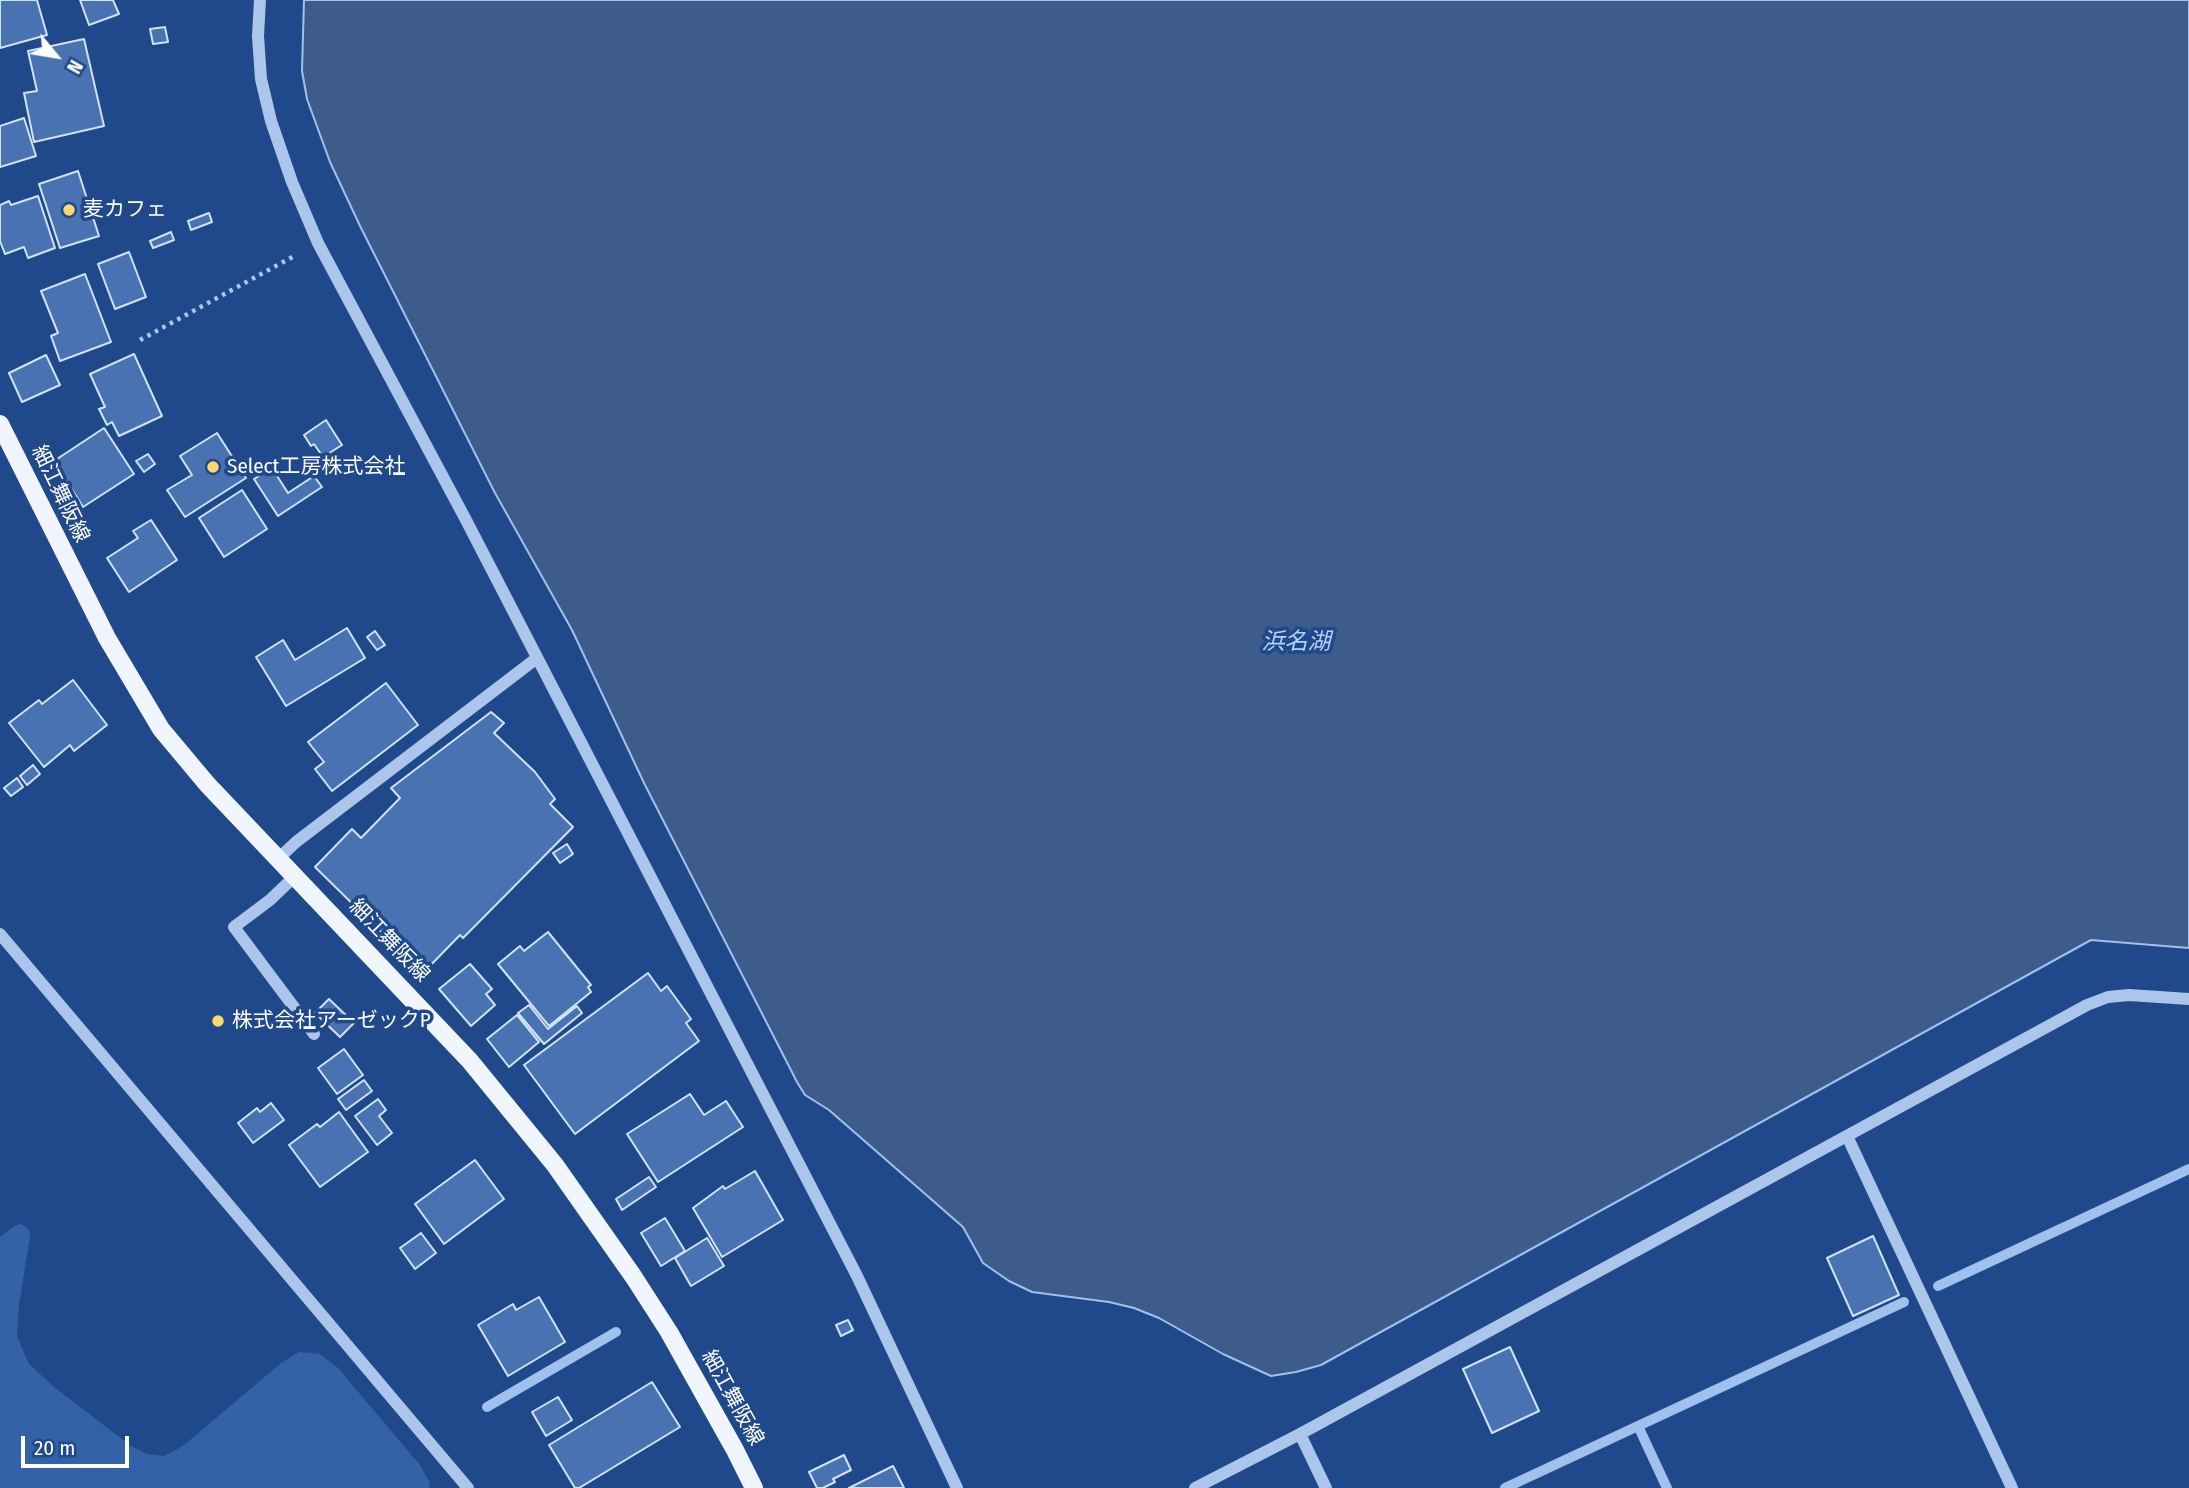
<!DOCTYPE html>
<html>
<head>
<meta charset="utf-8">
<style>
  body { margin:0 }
  #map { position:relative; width:2189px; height:1488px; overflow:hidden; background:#20498b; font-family:"Fira Sans Condensed",sans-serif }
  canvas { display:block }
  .north { position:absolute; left:21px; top:21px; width:70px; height:70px; -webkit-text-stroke:5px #20498b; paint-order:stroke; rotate:120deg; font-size:19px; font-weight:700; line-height:28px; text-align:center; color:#fff }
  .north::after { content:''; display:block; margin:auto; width:24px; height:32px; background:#fff; clip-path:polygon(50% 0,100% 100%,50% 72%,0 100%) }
  .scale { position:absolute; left:21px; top:1436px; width:108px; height:32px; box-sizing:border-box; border:4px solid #fff; border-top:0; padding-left:9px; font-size:21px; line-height:24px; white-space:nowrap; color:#fff; -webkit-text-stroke:5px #20498b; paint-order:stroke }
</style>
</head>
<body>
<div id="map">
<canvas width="2189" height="1488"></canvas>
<div class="north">N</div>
<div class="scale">20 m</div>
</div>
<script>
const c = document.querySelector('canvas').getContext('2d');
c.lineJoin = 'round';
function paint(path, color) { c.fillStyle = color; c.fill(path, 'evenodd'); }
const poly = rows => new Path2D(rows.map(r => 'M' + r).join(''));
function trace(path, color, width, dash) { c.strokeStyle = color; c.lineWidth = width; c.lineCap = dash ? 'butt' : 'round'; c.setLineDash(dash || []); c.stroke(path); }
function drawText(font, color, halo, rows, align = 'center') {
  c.font = font + ' "Fira Sans Condensed","Noto Sans JP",sans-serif'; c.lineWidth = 7; c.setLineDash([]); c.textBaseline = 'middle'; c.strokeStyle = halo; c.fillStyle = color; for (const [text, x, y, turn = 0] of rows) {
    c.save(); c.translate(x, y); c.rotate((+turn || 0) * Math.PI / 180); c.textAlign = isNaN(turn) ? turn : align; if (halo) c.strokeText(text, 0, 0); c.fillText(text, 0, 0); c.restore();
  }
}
const green = poly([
  [21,1224,29,1229,30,1237,19,1305,17,1336,29,1364,54,1387,131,1446,147,1454,164,1456,183,1446,281,1363,299,1352,320,1354,338,1368,420,1465,430,1483,429,1488,0,1488,0,1237,13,1227]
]);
const water = poly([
  [304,0,2189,0,2189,948,2091,940,1321,1365,1296,1372,1271,1376,1223,1354,1159,1318,1134,1308,1109,1302,1032,1292,1009,1281,983,1263,963,1227,829,1110,805,1095,797,1082,644,783,572,630,495,493,361,228,330,162,307,99,302,71,304,0]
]);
const stream = poly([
  [1938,1286,2189,1169],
  [487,1407,616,1332],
  [1638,1426,1667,1488],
  [1505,1488,1904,1302]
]);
const building = poly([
  [0,0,37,0,47,35,0,48,0,0],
  [80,0,113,0,119,14,89,25,80,0],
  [165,27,168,42,153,44,150,29,165,27],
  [84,39,104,126,34,142,24,93,37,91,28,51,84,39],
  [24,118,36,156,0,167,0,126,24,118],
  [78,171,99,236,60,248,39,184,78,171],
  [38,196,55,248,28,258,24,247,5,254,0,241,0,205,9,201,11,205,38,196],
  [209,213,212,222,191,230,188,221,209,213],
  [171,232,174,240,153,248,150,241,171,232],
  [129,252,146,297,115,309,98,264,129,252],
  [85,274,111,342,60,361,51,336,58,333,41,291,85,274],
  [134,354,162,416,119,436,112,422,107,425,99,409,105,407,90,374,134,354],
  [46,355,60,385,22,402,9,373,46,355],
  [326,420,342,445,323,457,314,444,311,446,304,435,326,420],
  [104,428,134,474,83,507,54,461,104,428],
  [217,433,246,478,185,517,167,490,192,475,180,456,217,433],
  [148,454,155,464,144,472,136,461,148,454],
  [272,468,288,493,314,476,322,487,278,516,254,479,272,468],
  [242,490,267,529,224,557,199,518,242,490],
  [151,520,177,560,129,592,107,558,138,538,133,531,151,520],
  [347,628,365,658,286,706,256,657,283,640,295,660,347,628],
  [375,631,385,645,377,650,367,637,375,631],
  [73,680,107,725,74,751,70,745,44,767,9,723,39,700,42,704,73,680],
  [386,683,418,725,332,791,315,769,324,762,308,742,386,683],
  [491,712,504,723,494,733,535,772,555,799,550,804,573,827,463,938,460,935,423,973,315,867,352,829,361,838,400,798,391,788,491,712],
  [33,765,40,774,27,785,20,776,33,765],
  [17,778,23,787,11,796,4,788,17,778],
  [567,844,573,854,560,863,553,853,567,844],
  [548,932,591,985,588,987,591,992,549,1026,498,964,520,946,524,951,548,932],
  [470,964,492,989,486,994,495,1005,471,1026,439,989,470,964],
  [648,973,661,991,667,986,691,1019,686,1023,699,1041,575,1134,524,1065,648,973],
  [329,999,354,1023,340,1037,315,1013,329,999],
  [529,1005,548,1029,577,1006,582,1013,544,1044,518,1013,529,1005],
  [517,1015,539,1042,509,1067,487,1039,517,1015],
  [344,1049,363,1075,337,1094,318,1068,344,1049],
  [364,1080,372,1091,346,1110,338,1099,364,1080],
  [690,1094,704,1115,726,1101,743,1127,658,1182,627,1134,690,1094],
  [378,1099,386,1110,379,1116,392,1133,377,1145,355,1116,378,1099],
  [271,1103,284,1120,253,1143,238,1123,257,1108,260,1112,271,1103],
  [339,1112,368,1152,320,1187,289,1145,317,1124,320,1127,339,1112],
  [475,1160,504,1199,444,1244,415,1204,475,1160],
  [755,1171,783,1220,722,1257,693,1208,723,1186,725,1189,755,1171],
  [649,1177,656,1187,622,1210,616,1199,649,1177],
  [665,1218,685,1251,661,1266,641,1233,665,1218],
  [421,1233,436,1253,415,1269,400,1248,421,1233],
  [1873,1236,1899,1295,1853,1316,1827,1258,1873,1236],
  [707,1238,724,1266,691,1286,675,1258,707,1238],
  [539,1297,565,1342,508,1376,478,1325,513,1304,516,1310,539,1297],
  [848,1320,853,1330,841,1336,836,1325,848,1320],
  [1510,1347,1539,1411,1492,1433,1463,1369,1510,1347],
  [652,1382,680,1427,579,1488,575,1488,549,1445,652,1382],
  [558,1397,572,1420,546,1436,532,1412,558,1397],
  [844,1455,851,1470,833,1479,835,1482,823,1488,817,1488,809,1472,844,1455],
  [893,1466,904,1488,849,1488,893,1466]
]);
const path = poly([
  [140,340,296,255]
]);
const minor = poly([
  [260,0,258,36,261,79,271,121,292,182,318,243,466,520,857,1276,957,1488],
  [278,859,296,842,537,658],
  [295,876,270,900,234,927,314,1034],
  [0,934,468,1488],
  [1847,1136,2012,1488],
  [1300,1434,1326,1488],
  [1195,1488,1300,1434,2087,1005,2108,997,2129,995,2189,999]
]);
const major = poly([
  [0,424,107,638,161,729,207,784,470,1061,555,1165,633,1276,669,1332,735,1450,754,1488]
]);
const markers = [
  [69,210,7,"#f9d86d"],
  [213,467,7,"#f9d86d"],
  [218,1021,7,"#f9d86d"]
];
const poiNames = [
  ["麦カフェ",83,210],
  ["Select工房株式会社",227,467],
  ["株式会社アーゼックP",232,1021]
];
const streetNames = [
  ["細江舞阪線",60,494,64],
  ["細江舞阪線",389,941,46],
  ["細江舞阪線",732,1398,61]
];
const waterNames = [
  ["浜名湖",1296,643]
];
paint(green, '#3362a8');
paint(water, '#3d5b8b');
trace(water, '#a0c0ed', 2);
trace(stream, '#a0c0ed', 10);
paint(building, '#4872b2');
trace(building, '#d1e1f8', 2);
trace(path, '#acc6eb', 4.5, [3.5, 5]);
trace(minor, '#acc6eb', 12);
trace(major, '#f1f6fe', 18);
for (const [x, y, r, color] of markers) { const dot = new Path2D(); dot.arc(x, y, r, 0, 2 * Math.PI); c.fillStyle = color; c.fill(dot); trace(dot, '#20498b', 2.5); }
drawText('21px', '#fff', '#20498b', poiNames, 'left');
drawText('21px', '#fff', '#20498b', streetNames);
drawText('italic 23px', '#b8d0f3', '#20498b', waterNames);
</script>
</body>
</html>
